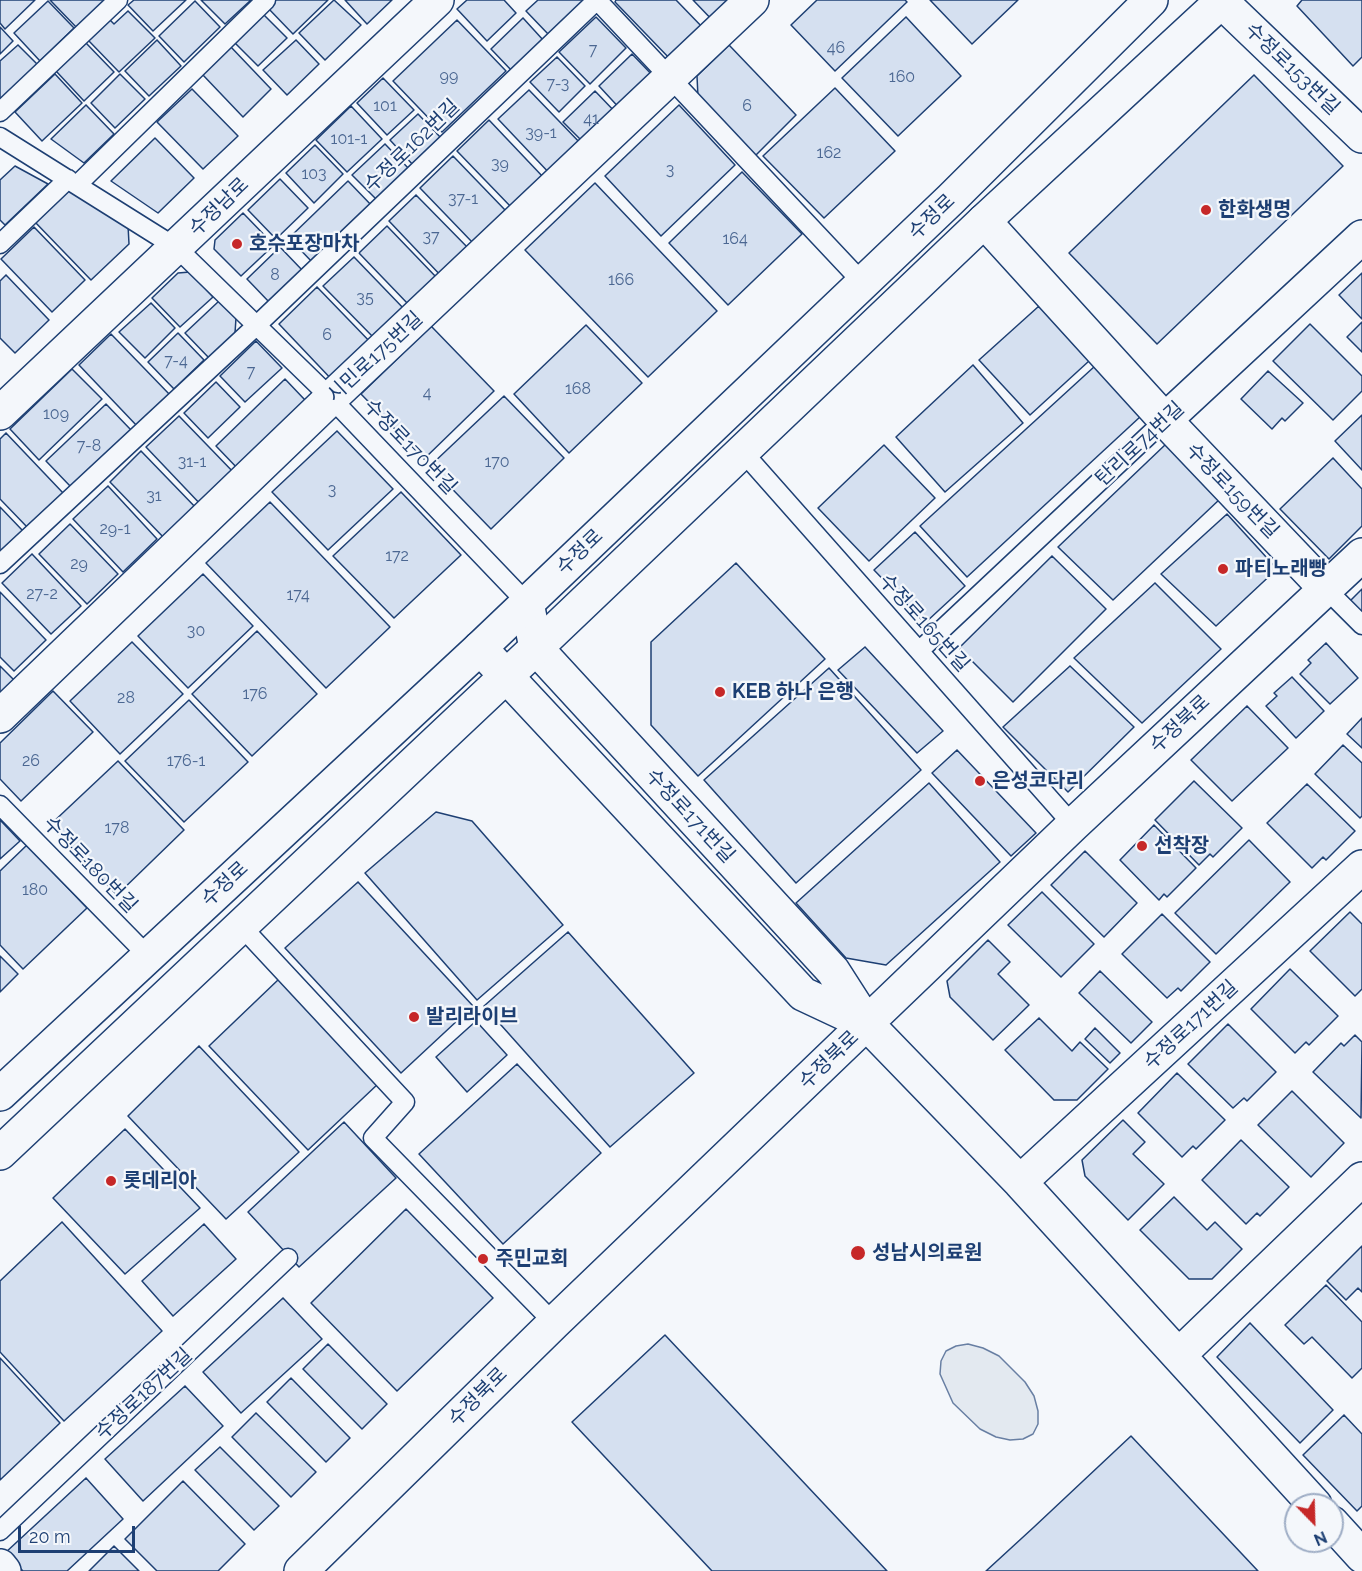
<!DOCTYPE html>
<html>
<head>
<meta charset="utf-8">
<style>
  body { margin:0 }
  #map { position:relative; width:1362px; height:1571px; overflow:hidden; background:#f4f7fb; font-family:Raleway,sans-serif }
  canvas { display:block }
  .north { position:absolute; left:1284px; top:1493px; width:60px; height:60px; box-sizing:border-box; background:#f4f7fb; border:2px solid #9eadc5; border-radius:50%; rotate:157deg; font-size:16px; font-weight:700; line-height:24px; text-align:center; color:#1d3f73 }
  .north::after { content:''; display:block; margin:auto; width:21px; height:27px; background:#c62828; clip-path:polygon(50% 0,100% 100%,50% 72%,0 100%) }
  .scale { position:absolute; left:18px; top:1526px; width:117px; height:27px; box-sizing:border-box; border:3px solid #1d3f73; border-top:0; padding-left:8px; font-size:18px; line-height:21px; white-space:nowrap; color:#1d3f73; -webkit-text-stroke:4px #f4f7fb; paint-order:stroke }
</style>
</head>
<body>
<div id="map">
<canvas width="1362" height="1571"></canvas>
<div class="north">N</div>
<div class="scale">20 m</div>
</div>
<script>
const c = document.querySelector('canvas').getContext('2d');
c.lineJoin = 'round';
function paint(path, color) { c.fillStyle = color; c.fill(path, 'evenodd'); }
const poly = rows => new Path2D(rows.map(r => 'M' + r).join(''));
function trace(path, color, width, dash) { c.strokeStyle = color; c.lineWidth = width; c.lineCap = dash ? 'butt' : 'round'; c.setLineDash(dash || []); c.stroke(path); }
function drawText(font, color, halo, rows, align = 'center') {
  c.font = font + ' Raleway,"Noto Sans KR",sans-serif'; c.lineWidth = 4.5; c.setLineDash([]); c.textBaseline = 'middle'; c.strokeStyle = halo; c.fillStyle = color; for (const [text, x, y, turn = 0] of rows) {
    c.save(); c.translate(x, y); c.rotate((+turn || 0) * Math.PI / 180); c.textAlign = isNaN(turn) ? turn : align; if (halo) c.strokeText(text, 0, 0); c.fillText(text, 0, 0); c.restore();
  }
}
const green = poly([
  [968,1344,983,1348,999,1356,1025,1382,1034,1396,1038,1411,1038,1424,1033,1434,1023,1439,1010,1440,996,1437,980,1429,953,1403,940,1374,941,1361,946,1351,956,1346,968,1344]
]);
const building = poly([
  [0,0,35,0,5,29,0,23,0,0],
  [50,0,109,0,78,29,50,0],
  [134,0,186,0,153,31,128,5,134,0],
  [201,0,251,0,225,24,201,0],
  [275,0,328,0,293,34,267,7,275,0],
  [334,0,361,25,325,60,299,33,334,0],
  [345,0,392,0,367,24,345,0],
  [467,0,504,0,516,13,487,41,457,9,467,0],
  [538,0,584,0,549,35,526,11,538,0],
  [616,0,676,0,706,31,673,62,615,2,616,0],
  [693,0,746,0,718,26,693,0],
  [817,0,905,0,907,2,835,71,791,25,817,0],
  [930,0,1018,0,972,44,930,0],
  [1302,0,1362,0,1362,57,1353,66,1297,6,1302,0],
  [48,1,74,28,40,61,14,33,48,1],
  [195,1,220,27,184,62,159,36,195,1],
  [128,11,155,38,119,72,88,40,110,20,114,24,128,11],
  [262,13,287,38,258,66,233,41,262,13],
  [596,17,626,48,590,84,559,52,596,17],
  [906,17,961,76,898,136,842,78,906,17],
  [523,18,544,41,512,71,491,49,523,18],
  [457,20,506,71,442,132,393,81,457,20],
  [0,27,13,41,0,54,0,27],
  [157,40,181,66,149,96,125,71,157,40],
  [296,40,319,64,287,95,263,70,296,40],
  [86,43,114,72,84,101,56,71,86,43],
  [18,45,38,65,0,101,0,61,18,45],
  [729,45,796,115,755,156,698,97,697,76,729,45],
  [230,46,271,89,243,117,202,74,230,46],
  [632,54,658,81,624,113,599,86,632,54],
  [557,57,585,86,559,112,530,82,557,57],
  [55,74,82,103,42,141,15,112,55,74],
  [120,74,145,99,115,128,91,103,120,74],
  [1254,75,1343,166,1157,344,1069,253,1254,75],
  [383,78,414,110,387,135,357,103,383,78],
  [835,88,895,151,824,218,763,156,835,88],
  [192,89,238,136,203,169,157,122,192,89],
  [529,90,584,147,553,177,498,119,529,90],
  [595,91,619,116,587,146,563,122,595,91],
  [86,105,114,134,84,163,51,139,86,105],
  [679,105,735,165,661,236,605,176,679,105],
  [351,106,382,139,347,172,316,140,351,106],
  [418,114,442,139,414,166,390,140,418,114],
  [489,120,544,178,512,208,457,151,489,120],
  [155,138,194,178,158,213,111,181,155,138],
  [385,144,411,171,379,202,352,175,385,144],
  [315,145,343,174,314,203,286,173,315,145],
  [453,156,506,211,473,243,420,188,453,156],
  [15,166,48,184,5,225,0,220,0,180,15,166],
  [742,172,802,234,728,305,669,243,742,172],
  [280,179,308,208,276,239,248,210,280,179],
  [348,181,374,208,315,265,289,238,348,181],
  [595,183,717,311,648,377,525,250,595,183],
  [67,189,128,225,129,244,91,280,34,221,67,189],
  [416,195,473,253,445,280,389,221,416,195],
  [243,213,274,245,241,276,214,249,215,240,243,213],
  [387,226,437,278,409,305,359,253,387,226],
  [34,227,85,280,52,312,1,259,34,227],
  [280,247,303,271,270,303,247,279,280,247],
  [354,257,406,311,376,340,323,286,354,257],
  [190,272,213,297,180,327,152,298,178,273,190,272],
  [1362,273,1362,319,1339,295,1362,273],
  [6,275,49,320,15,353,0,338,0,281,6,275],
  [317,287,375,347,336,384,279,324,317,287],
  [219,301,236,318,235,333,209,358,185,333,219,301],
  [151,303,175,328,145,358,119,332,151,303],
  [1039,306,1089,361,1030,415,979,360,1039,306],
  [1362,322,1362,352,1347,337,1362,322],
  [1310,324,1362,376,1362,391,1333,420,1273,361,1310,324],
  [586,325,642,383,569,453,514,394,586,325],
  [431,326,494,391,424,459,361,394,431,326],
  [178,333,204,360,174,389,148,362,178,333],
  [111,334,171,396,138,427,79,365,111,334],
  [256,341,282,368,245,402,220,376,256,341],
  [973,365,1023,423,945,492,896,437,973,365],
  [1095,366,1141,416,967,577,920,526,1095,366],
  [72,369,102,399,39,460,10,429,72,369],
  [1268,371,1303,403,1285,421,1282,418,1272,429,1241,399,1268,371],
  [285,379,305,400,241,472,216,446,285,379],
  [216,382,240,407,208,438,184,413,216,382],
  [504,396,564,458,491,529,430,466,504,396],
  [106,404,131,430,71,487,46,461,106,404],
  [1362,415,1362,470,1335,441,1362,415],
  [179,416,237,476,204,508,146,447,179,416],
  [337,431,393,489,328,550,272,492,337,431],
  [6,433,64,494,28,528,0,499,0,439,6,433],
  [1166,444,1220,499,1113,600,1058,547,1166,444],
  [884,445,935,498,869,561,818,508,884,445],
  [141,451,199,511,167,541,110,482,141,451],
  [1333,458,1362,489,1362,526,1329,559,1280,509,1333,458],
  [108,486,157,539,123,572,73,519,108,486],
  [401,492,461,555,394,618,333,556,401,492],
  [270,502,390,627,326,688,206,563,270,502],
  [0,507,23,531,0,553,0,507],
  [1227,514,1277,569,1216,626,1161,574,1227,514],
  [70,524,118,574,87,604,39,554,70,524],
  [915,532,965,586,925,623,874,570,915,532],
  [32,554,81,606,51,634,2,583,32,554],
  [1052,556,1106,609,1013,702,959,648,1052,556],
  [736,563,825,659,698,776,651,725,651,642,736,563],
  [203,574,253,626,188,688,138,636,203,574],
  [1155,583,1221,649,1142,723,1074,658,1155,583],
  [1362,589,1362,617,1348,603,1362,589],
  [0,592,46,640,14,671,0,657,0,592],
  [257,631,317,694,252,756,192,694,257,631],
  [132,642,183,694,120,754,70,701,132,642],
  [1326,643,1358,678,1330,704,1300,674,1311,663,1308,660,1326,643],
  [865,647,943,731,917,753,838,670,865,647],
  [0,666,18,684,0,701,0,666],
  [1070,666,1134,727,1068,792,1003,727,1070,666],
  [829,668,921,770,796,883,704,780,829,668],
  [1292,677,1324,711,1296,738,1266,706,1277,696,1274,693,1292,677],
  [53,691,93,732,21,801,0,779,0,743,53,691],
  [189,700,248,762,184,822,125,761,189,700],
  [1247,706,1288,748,1232,801,1191,760,1247,706],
  [1362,718,1362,748,1347,734,1362,718],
  [1343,745,1362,763,1362,816,1360,818,1315,774,1343,745],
  [957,750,1036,833,1011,856,932,773,957,750],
  [118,761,184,830,117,895,50,825,118,761],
  [1194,781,1242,828,1213,857,1210,854,1199,865,1155,820,1194,781],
  [929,783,1000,862,886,965,846,958,796,903,929,783],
  [1307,784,1355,831,1326,860,1323,857,1312,868,1267,823,1307,784],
  [436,812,472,821,563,925,477,1000,365,873,436,812],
  [0,820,20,841,0,859,0,820],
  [1154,825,1196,868,1167,897,1164,894,1159,900,1120,860,1154,825],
  [1249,840,1290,882,1216,954,1175,913,1249,840],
  [27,845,87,908,23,969,0,945,0,871,27,845],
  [1085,851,1137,903,1104,937,1051,885,1085,851],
  [358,882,473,1006,401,1073,285,948,358,882],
  [1042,892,1094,944,1061,977,1008,925,1042,892],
  [1350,912,1362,924,1362,989,1355,996,1310,951,1350,912],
  [1162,914,1210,962,1181,991,1178,988,1167,998,1122,954,1162,914],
  [568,932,694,1073,610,1147,484,1006,568,932],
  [988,940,1010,962,998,974,1029,1005,993,1040,950,997,947,981,988,940],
  [0,956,18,974,0,992,0,956],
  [1290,969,1338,1016,1309,1045,1306,1042,1295,1053,1251,1009,1290,969],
  [1100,971,1152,1022,1131,1043,1079,993,1100,971],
  [279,979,379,1083,308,1150,209,1046,279,979],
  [1039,1018,1072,1051,1080,1042,1108,1069,1077,1100,1054,1100,1005,1050,1039,1018],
  [476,1021,507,1055,467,1092,436,1057,476,1021],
  [1228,1024,1276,1072,1247,1101,1244,1098,1233,1108,1188,1064,1228,1024],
  [1095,1028,1120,1053,1110,1063,1085,1039,1095,1028],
  [1355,1035,1362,1042,1361,1118,1313,1072,1341,1043,1344,1046,1355,1035],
  [199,1046,299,1152,226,1219,128,1116,199,1046],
  [517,1064,601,1153,503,1244,419,1154,517,1064],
  [1177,1073,1225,1120,1196,1149,1193,1146,1182,1157,1138,1113,1177,1073],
  [1292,1091,1344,1143,1311,1177,1258,1125,1292,1091],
  [1123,1120,1145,1142,1133,1154,1164,1184,1128,1220,1085,1176,1082,1160,1123,1120],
  [344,1122,396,1178,299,1267,248,1212,344,1122],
  [125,1129,200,1208,125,1274,53,1198,125,1129],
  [1241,1140,1289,1187,1260,1216,1257,1213,1246,1224,1202,1180,1241,1140],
  [1174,1197,1207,1230,1215,1222,1242,1249,1212,1279,1189,1279,1140,1230,1174,1197],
  [406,1209,493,1298,397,1391,311,1303,406,1209],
  [62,1222,162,1331,64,1421,0,1352,0,1281,62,1222],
  [204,1224,236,1259,173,1316,142,1281,204,1224],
  [1362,1246,1362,1292,1358,1288,1346,1300,1327,1281,1362,1246],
  [1326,1285,1362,1322,1362,1368,1352,1378,1312,1337,1304,1344,1285,1325,1326,1285],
  [283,1298,322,1339,241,1413,203,1372,283,1298],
  [1250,1323,1333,1410,1300,1443,1217,1357,1250,1323],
  [665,1335,887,1571,712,1571,572,1422,665,1335],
  [328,1344,387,1404,362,1429,303,1369,328,1344],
  [0,1358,60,1423,0,1480,0,1358],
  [291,1378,350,1438,326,1462,267,1402,291,1378],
  [185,1386,223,1426,143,1501,105,1459,185,1386],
  [256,1413,316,1472,291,1497,232,1437,256,1413],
  [1344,1415,1362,1434,1362,1506,1357,1511,1303,1455,1344,1415],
  [1131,1436,1258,1571,986,1571,1034,1527,1131,1436],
  [220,1447,279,1506,254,1530,195,1470,220,1447],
  [86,1478,123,1519,67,1571,23,1571,5,1553,86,1478],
  [183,1481,245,1544,218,1571,157,1571,125,1539,183,1481],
  [114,1546,139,1571,89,1571,114,1546]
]);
const lane = poly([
  [597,0,863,283],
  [0,112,118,0],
  [0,137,177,248,331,398,527,603],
  [78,184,266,0],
  [0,244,68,179],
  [742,451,1073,825],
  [0,564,257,325,597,0],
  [1326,589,1362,625],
  [919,651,1165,420],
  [0,805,148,956],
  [242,927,405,1102,373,1138,554,1323],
  [0,1531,288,1258]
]);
const street = poly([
  [1220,0,1362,136],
  [984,221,1165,420,1326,589],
  [0,413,437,0],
  [1165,420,1362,237],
  [527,603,536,648,833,971,867,1024,1020,1182,1315,1505],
  [480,648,803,994,867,1024],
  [0,716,331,398,752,0],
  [1020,1182,1362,867],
  [1179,1355,1362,1179],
  [1332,1523,1362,1556],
  [0,1566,4,1571],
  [301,1571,554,1323,1073,825,1362,555]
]);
const secondary = poly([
  [0,1094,480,648,951,199,1151,0],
  [0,1153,536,648,984,221,1223,0]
]);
const markers = [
  [1206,210,6,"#c62828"],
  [237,244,6,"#c62828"],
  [1223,569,6,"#c62828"],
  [720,692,6,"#c62828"],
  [980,781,6,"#c62828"],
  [1142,846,6,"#c62828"],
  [414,1017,6,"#c62828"],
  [111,1181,6,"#c62828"],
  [858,1253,8,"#c62828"],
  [483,1259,6,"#c62828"]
];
const numberNames = [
  ["46",836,48],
  ["7",593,50],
  ["99",449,76],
  ["160",902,77],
  ["7-3",558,84],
  ["101",385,106],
  ["6",747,106],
  ["41",591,119],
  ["39-1",541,133],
  ["101-1",349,139],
  ["162",829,153],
  ["39",500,164],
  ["3",670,170],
  ["103",314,174],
  ["37-1",463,199],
  ["37",431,237],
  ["164",735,239],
  ["8",275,275],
  ["166",621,280],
  ["35",365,298],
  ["6",327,335],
  ["7-4",176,361],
  ["7",251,372],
  ["168",578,389],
  ["4",427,393],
  ["109",56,414],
  ["7-8",89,446],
  ["31-1",192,462],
  ["170",497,462],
  ["3",332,490],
  ["31",154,496],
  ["29-1",115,529],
  ["172",397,556],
  ["29",79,564],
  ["27-2",42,594],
  ["174",298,595],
  ["30",196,631],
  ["176",255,694],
  ["28",126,698],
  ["26",31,761],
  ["176-1",186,761],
  ["178",117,828],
  ["180",35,890]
];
const streetNames = [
  ["수정로153번길",1292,69,44],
  ["수정로162번길",412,146,-44],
  ["수정남로",219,207,-44],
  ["수정로",932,217,-44],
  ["시민로175번길",375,357,-43],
  ["탄리로74번길",1140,444,-43],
  ["수정로170번길",410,447,46],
  ["수정로159번길",1232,491,46],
  ["수정로",580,552,-44],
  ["수정로165번길",924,623,48],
  ["수정북로",1180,724,-43],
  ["수정로171번길",690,816,47],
  ["수정로180번길",90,865,46],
  ["수정로",225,884,-43],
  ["수정로171번길",1191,1025,-43],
  ["수정북로",829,1060,-44],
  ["수정로187번길",144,1394,-43],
  ["수정북로",478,1397,-45]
];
const poiNames = [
  ["한화생명",1218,210],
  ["호수포장마차",249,244],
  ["파티노래빵",1235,569],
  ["KEB 하나 은행",732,692],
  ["은성코다리",992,781],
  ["선착장",1154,846],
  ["발리라이브",426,1017],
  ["롯데리아",123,1181],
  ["성남시의료원",872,1253],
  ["주민교회",495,1259]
];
paint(green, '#e3e9f0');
trace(green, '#687fa3', 1.5);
paint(building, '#d5e0f0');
trace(building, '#1d3f73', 1.5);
trace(lane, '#1d3f73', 21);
trace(street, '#1d3f73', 36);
trace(secondary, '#1d3f73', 36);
trace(lane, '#f4f7fb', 18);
trace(street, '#f4f7fb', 33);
trace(secondary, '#f4f7fb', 33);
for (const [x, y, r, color] of markers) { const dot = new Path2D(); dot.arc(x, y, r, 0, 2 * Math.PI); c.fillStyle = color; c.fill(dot); trace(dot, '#f4f7fb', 2); }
drawText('16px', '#4b6792', null, numberNames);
drawText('20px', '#1d3f73', '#f4f7fb', streetNames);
drawText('bold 20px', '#1d3f73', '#f4f7fb', poiNames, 'left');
</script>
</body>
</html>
